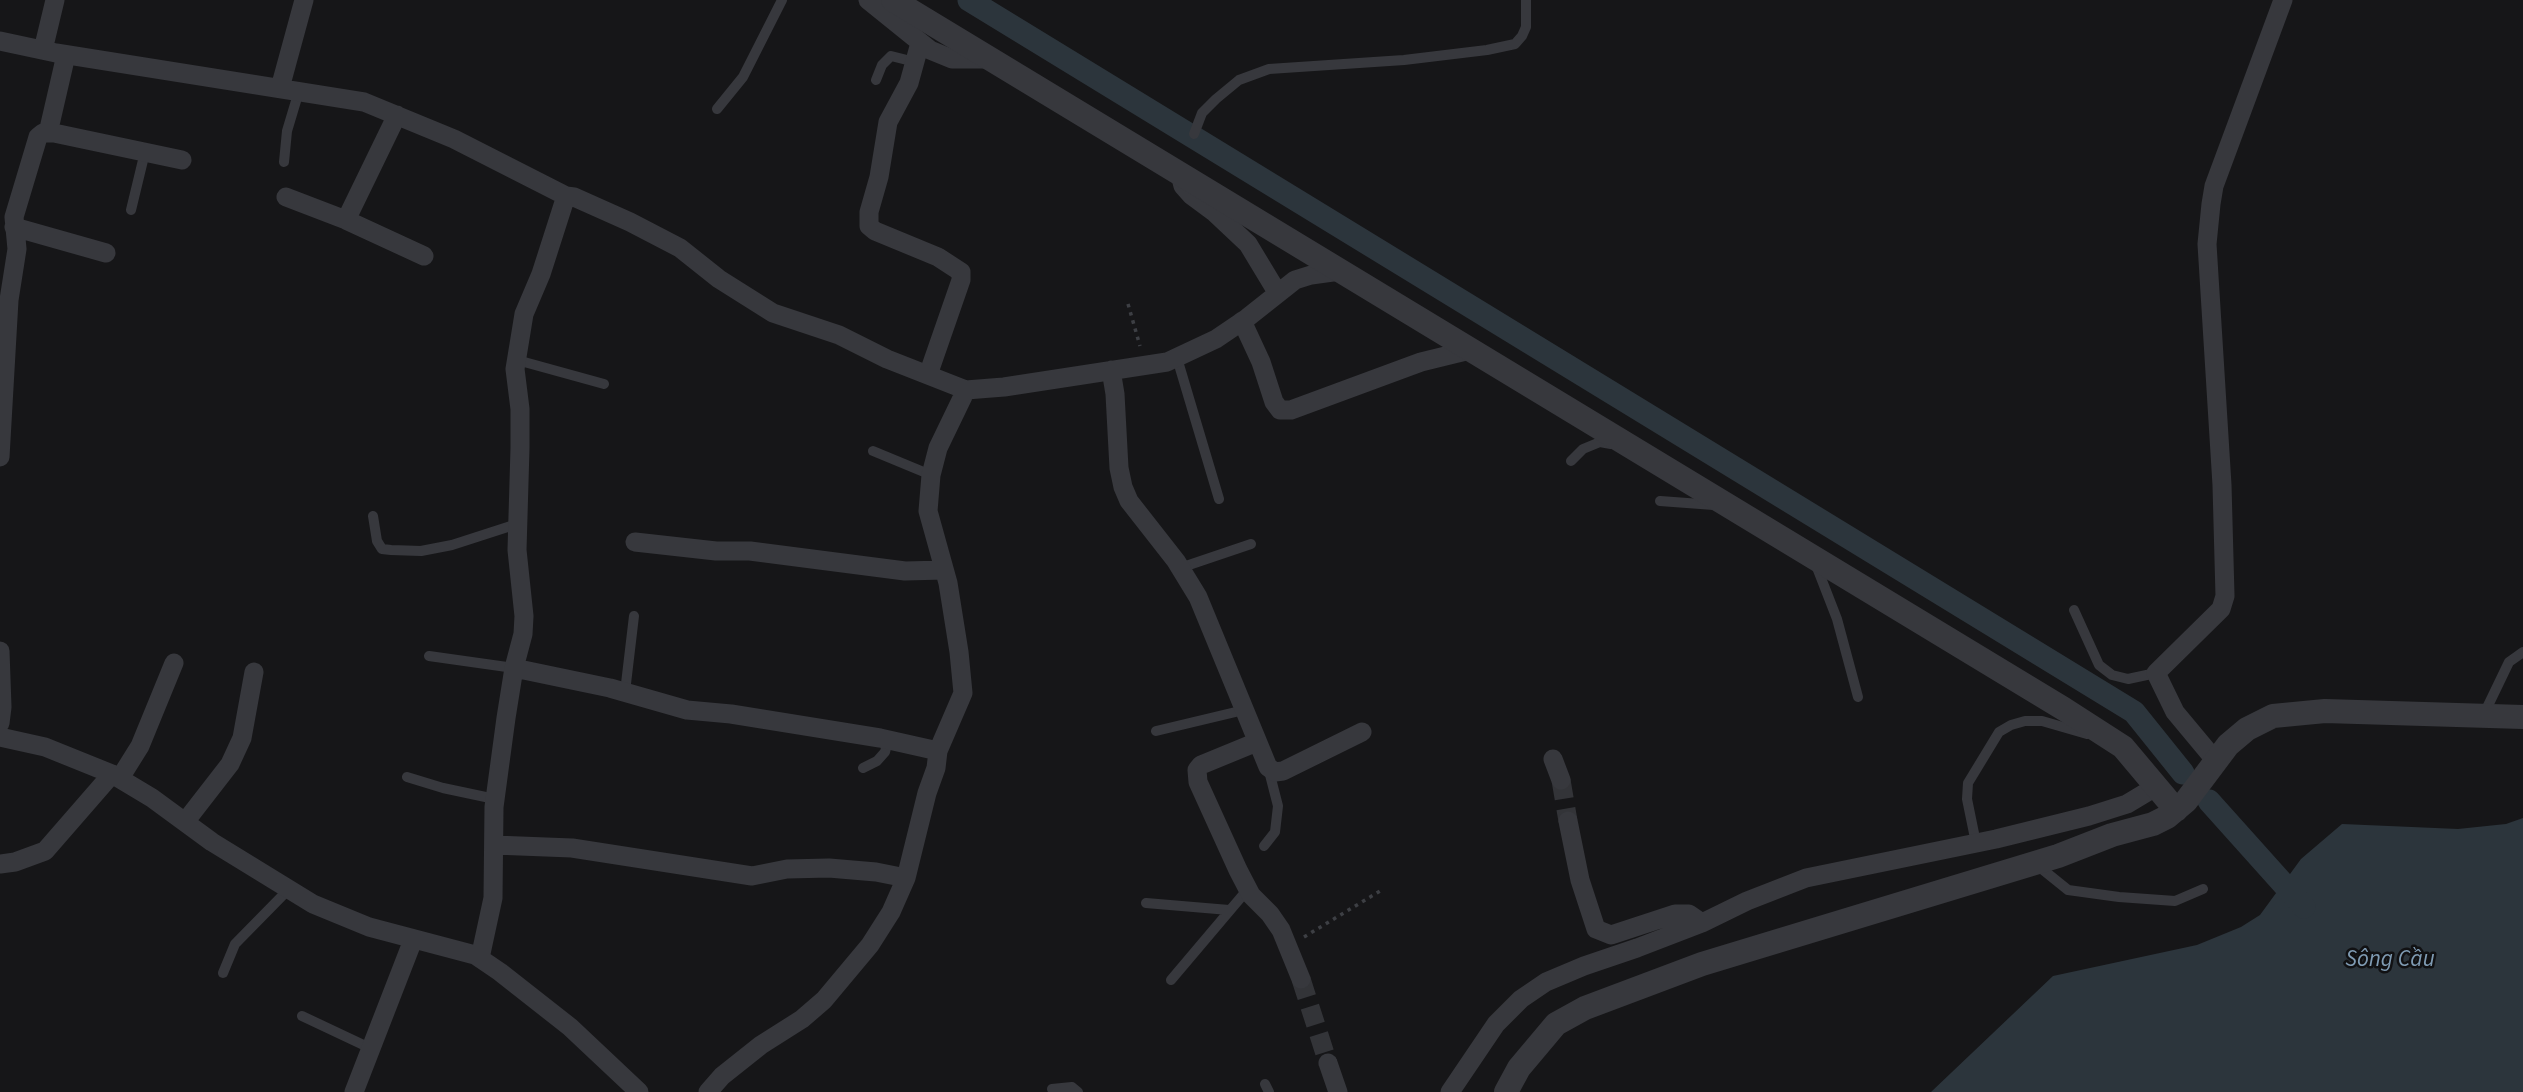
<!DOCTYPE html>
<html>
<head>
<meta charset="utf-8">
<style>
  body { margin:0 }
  canvas { display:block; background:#161618 }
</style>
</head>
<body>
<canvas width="2523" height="1092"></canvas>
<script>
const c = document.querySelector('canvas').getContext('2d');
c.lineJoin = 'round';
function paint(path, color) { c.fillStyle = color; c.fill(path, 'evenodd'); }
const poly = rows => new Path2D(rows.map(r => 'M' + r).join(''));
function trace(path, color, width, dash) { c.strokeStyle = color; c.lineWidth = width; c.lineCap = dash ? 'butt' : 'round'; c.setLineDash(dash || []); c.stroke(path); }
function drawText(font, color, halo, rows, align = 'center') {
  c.font = font + ' "Source Sans 3",sans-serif'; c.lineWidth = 5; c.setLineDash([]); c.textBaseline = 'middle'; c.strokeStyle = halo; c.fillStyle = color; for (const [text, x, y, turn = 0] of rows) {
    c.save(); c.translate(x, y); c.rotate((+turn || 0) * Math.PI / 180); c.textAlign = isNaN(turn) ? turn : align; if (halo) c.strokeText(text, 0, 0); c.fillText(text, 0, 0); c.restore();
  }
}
const water = poly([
  [2523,818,2523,1092,1931,1092,2053,976,2197,945,2241,927,2260,915,2301,859,2342,824,2458,829,2506,824]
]);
const canal = poly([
  [969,0,2134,712,2183,773],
  [2209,801,2304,907]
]);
const minorTunnel = poly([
  [1561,780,1568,821],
  [1301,979,1328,1063]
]);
const path = poly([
  [1128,304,1140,346],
  [1304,937,1380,891]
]);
const service = poly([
  [876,80,882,65,891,56,915,62],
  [717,109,743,77,782,0],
  [1194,134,1202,113,1216,99,1239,80,1269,69,1404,60,1487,50,1515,44,1522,36,1526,27,1526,0],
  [284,162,287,131,299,91],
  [131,210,145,152],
  [1177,358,1219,499],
  [517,360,604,384],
  [873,451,931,475],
  [1571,461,1583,449,1600,442,1611,444],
  [1660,501,1714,505],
  [373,516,377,541,382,549,391,550,421,551,452,545,517,524],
  [1816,565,1837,619,1858,697],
  [1180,568,1251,544],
  [2074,610,2099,665,2112,675,2128,679,2156,673],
  [429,656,514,668],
  [625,692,634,616],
  [2483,716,2509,662,2523,652],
  [1156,731,1244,710],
  [863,768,877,761,885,752,888,740],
  [407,777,443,788,495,799],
  [1976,843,1967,799,1968,783,1999,732,2011,725,2025,721,2042,721,2087,734],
  [1264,846,1275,832,1278,806,1268,767],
  [2037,865,2068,890,2119,897,2175,901,2203,889],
  [1146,903,1229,910],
  [223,973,235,944,288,890],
  [1171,980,1248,889],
  [302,1016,372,1049],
  [1265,1084,1269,1092],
  [1052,1089,1072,1087,1078,1092]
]);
const minor = poly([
  [868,0,930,50,952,59,990,59],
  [0,41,56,53,364,102,454,139,566,196,541,274,524,314,515,369,520,409,520,448,517,550,524,616,523,634,514,668,506,718,494,807,493,898,480,958],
  [920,43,909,83,888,122,879,177,869,212,869,226,875,231,938,257,961,272,961,280,928,375],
  [43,50,55,0],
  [280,88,304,0],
  [48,133,66,55],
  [1180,174,1183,186,1191,195,1214,212,1248,244,1277,292],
  [566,196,574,197,630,222,680,248,719,279,773,313,839,335,887,359,966,390],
  [286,197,346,220,424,256],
  [346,220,397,115],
  [14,227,106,253],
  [1242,321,1261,362,1274,402,1280,410,1291,410,1421,362,1470,350],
  [1111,370,1115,394,1119,468,1123,487,1129,501,1176,561,1198,597,1268,767,1275,772,1283,771,1362,732],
  [0,457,9,300,17,249,14,217,38,137,43,133,54,133,182,160],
  [635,542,716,551,750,551,905,571,944,570],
  [0,651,2,707,0,723],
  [514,668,610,688,687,710,731,714,880,738,938,751],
  [0,737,45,747,112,774,152,798,212,842,313,904,369,927,475,955,500,972,570,1027,639,1092],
  [1257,742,1201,765,1197,770,1198,782,1238,870,1251,895,1270,914,1281,930,1301,979],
  [1553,759,1561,780],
  [2215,760,2175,712,2156,673,2221,609,2225,596,2222,485,2207,244,2211,204,2214,186,2283,0],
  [120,778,140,746,174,663],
  [1568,821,1580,880,1596,929,1611,935,1675,914,1689,914,1702,923],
  [185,822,230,764,242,738,254,672],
  [494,845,572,848,752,876,787,869,829,868,876,872,906,878,927,793,936,768,938,751,963,693,959,652,948,583,928,511,931,475,938,448,966,390,1004,387,1167,362,1216,339,1247,318,1295,280,1311,275,1340,271],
  [0,864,15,862,45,851,112,774],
  [1328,1063,1338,1092],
  [354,1092,413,940],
  [708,1092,722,1076,761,1045,802,1019,824,1000,870,945,891,912,906,878],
  [1450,1092,1496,1024,1521,999,1546,982,1584,966,1637,948,1702,923,1747,901,1806,878,1996,839,2089,816,2127,804,2157,786]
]);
const tertiary = poly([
  [893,0,2064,709,2123,747,2176,810],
  [1506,1092,1519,1068,1556,1024,1585,1008,1702,964,2058,856,2112,835,2153,824,2167,817,2186,801,2228,745,2247,729,2273,716,2325,711,2523,717]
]);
const waterNames = [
  ["Sông Cầu",2390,961]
];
paint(water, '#2c353c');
trace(canal, '#2c353c', 23);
trace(minorTunnel, '#333438', 19, [19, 10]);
trace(path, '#3d3f44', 3.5, [3.5, 5]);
trace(service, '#37383d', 10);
trace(minor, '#37383d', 19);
trace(tertiary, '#37383d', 24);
drawText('italic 23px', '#7f9bb3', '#111113', waterNames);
</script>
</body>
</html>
